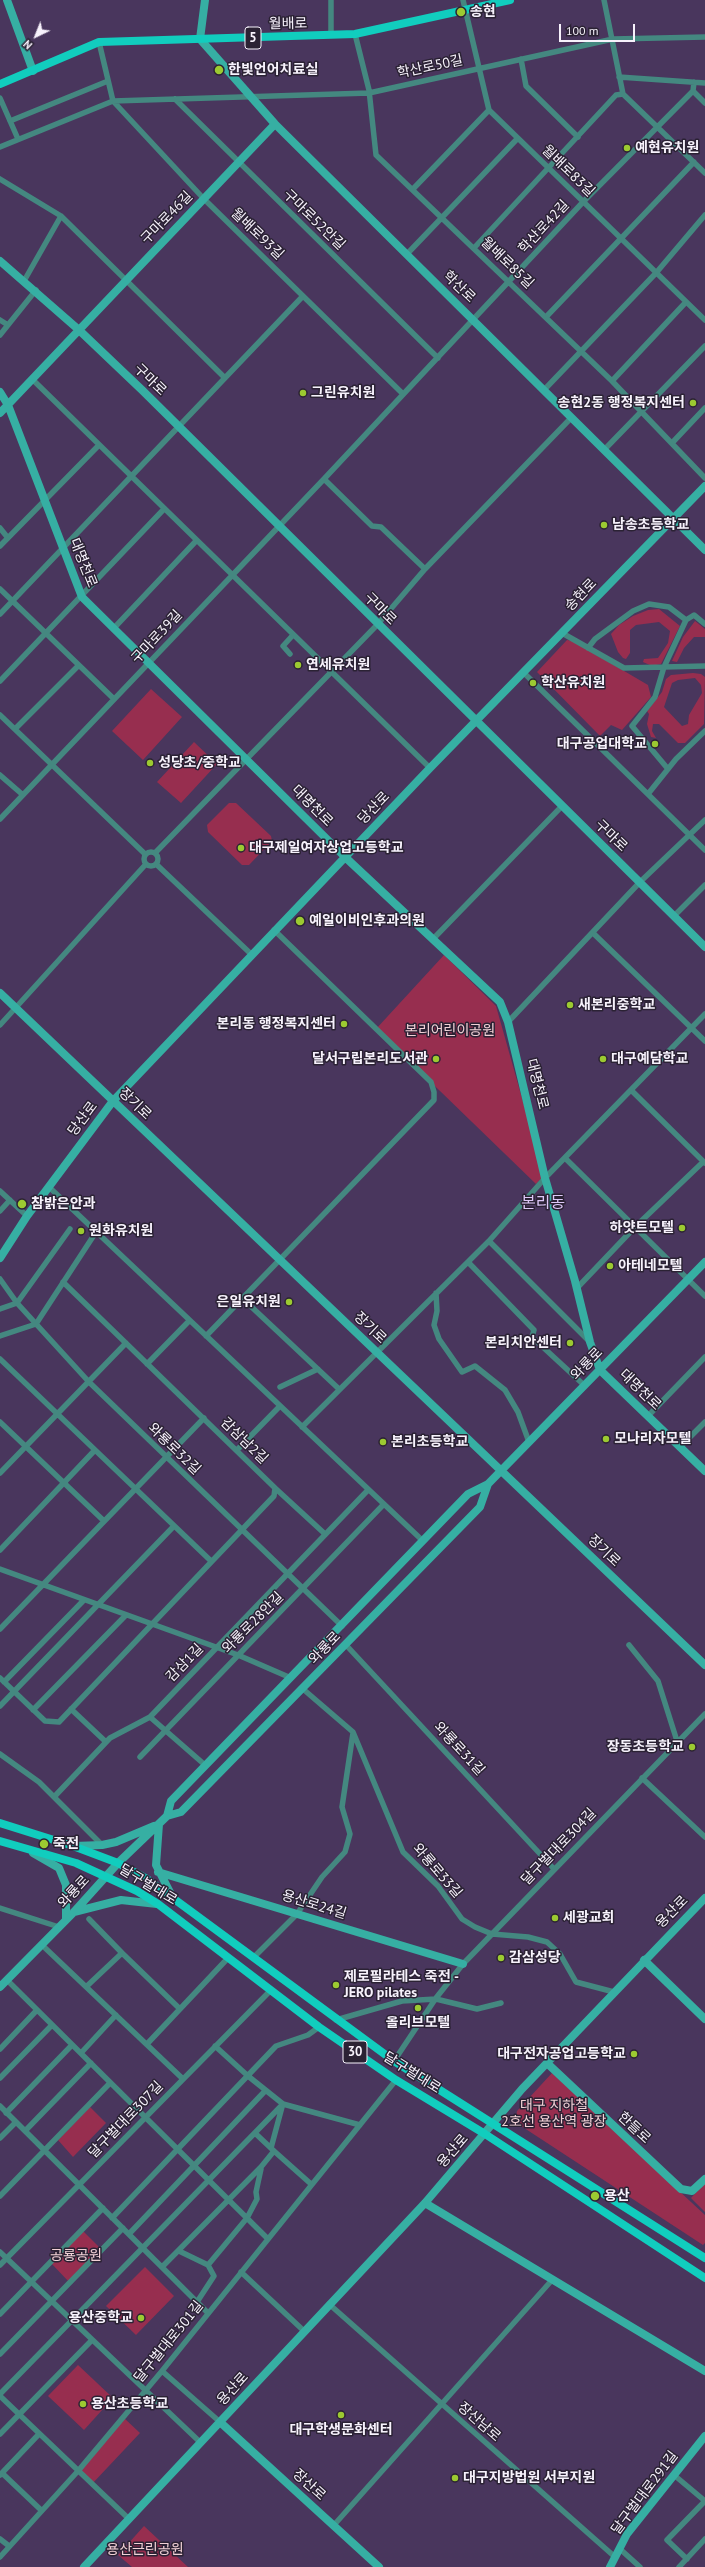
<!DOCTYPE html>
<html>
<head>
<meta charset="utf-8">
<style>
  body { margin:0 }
  #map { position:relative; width:705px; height:2567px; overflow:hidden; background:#49365d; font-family:"PT Sans",sans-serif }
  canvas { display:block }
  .north { position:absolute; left:16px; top:16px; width:40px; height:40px; -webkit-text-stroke:3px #2b2234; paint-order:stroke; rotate:223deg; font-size:11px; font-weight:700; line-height:16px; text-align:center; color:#f7f2fc }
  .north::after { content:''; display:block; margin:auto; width:14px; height:18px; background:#f7f2fc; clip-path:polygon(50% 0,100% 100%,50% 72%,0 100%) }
  .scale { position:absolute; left:559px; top:24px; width:76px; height:18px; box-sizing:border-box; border:2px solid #f7f2fc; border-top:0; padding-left:5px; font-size:12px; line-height:14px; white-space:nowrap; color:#f7f2fc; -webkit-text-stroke:3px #2b2234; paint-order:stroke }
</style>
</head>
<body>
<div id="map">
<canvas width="705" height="2567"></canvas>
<div class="north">N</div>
<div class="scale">100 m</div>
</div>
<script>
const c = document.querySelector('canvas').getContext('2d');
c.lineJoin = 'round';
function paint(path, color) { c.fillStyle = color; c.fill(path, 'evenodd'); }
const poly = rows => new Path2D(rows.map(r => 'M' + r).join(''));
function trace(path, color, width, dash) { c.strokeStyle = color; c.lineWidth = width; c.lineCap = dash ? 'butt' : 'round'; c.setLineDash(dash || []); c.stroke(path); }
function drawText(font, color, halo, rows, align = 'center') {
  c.font = font + ' "PT Sans","Noto Sans KR",sans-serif'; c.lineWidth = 3; c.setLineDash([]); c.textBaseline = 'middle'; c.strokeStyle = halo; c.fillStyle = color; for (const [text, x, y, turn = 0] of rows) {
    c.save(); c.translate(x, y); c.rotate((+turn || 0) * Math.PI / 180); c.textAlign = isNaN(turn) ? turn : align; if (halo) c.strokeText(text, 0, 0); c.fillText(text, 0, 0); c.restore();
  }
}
const green = poly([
  [659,609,680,626,661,664,652,666,643,662,644,659,658,658,668,643,670,631,659,622,636,625,630,630,630,653,626,659,623,658,618,652,611,634,619,625,633,616,648,610],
  [695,621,705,629,705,637,694,637,684,648,677,662,672,661,683,637],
  [567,640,573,641,648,685,651,697,622,730,611,725,600,736,537,672],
  [693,673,701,674,705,677,704,724,685,743,678,743,659,724,653,724,652,731,656,738,651,737,647,724,649,714,647,711,662,692,666,679,671,675],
  [695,678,701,685,702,693,689,715,688,724,682,726,664,707,672,683,678,680],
  [151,689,182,717,143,760,112,731],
  [194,742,217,764,181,803,157,782],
  [229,803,236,803,271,836,272,841,249,865,242,865,208,832,207,825],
  [444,955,496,1006,544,1176,536,1184,376,1029],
  [552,2073,705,2215,705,2243,703,2245,515,2122,517,2111],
  [90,2107,106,2123,73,2157,58,2140],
  [705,2183,705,2212,691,2198],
  [82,2230,102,2250,70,2283,50,2262],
  [145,2267,174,2296,136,2335,106,2306],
  [78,2365,113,2398,84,2430,48,2396],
  [124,2418,140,2433,92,2484,79,2470],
  [144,2526,188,2567,132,2567,118,2555]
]);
const street = poly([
  [331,0,331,35],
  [463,0,489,110,705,320],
  [604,0,623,94,705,173],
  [355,34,369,90,376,155,612,381,705,478],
  [99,42,113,101,204,199,403,394],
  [521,59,526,86,578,137],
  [619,77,705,83],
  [693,91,705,103],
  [0,98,18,139],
  [175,99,438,358],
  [10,121,108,81],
  [0,147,113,101,369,93,613,39,705,37],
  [0,179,61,216,225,378],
  [413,189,489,110],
  [474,248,616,95,623,94],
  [407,254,517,139],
  [24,281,61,216],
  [546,317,694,162],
  [0,320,8,325],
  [0,335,36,290],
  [32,379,430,768],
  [612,381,686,302],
  [544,390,656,273,705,215],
  [672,443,705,408],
  [604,450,705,346],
  [324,479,372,526,381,527,425,569],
  [0,528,8,538],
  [0,546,99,445],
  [0,589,114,699],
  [0,614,303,296],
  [114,628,196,541],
  [562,633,624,668,705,666],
  [588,648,595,639,633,611,649,604,669,607,686,620,694,615,705,624],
  [290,654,283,646,293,635],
  [524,673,705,850],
  [0,681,164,509],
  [0,715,145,854],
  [15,729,78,666],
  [668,769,632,726,655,697,664,667,686,620],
  [0,775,23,795],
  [648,794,676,759,705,731],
  [0,819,324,479,583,202,693,91,694,82],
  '144 859a7 7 0 1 1 14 0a7 7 0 1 1-14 0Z',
  [155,853,377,625,425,569,571,418],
  [156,864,251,954],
  [674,916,705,885],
  [593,933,705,1041],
  [434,938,562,806],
  [508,1022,640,882,705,820],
  [0,1025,146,864],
  [631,1090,705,1163],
  [566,1159,705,1296],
  [49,1187,423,1541],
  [0,1191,27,1216],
  [0,1211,10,1200],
  [489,1241,589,1341],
  [468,1262,534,1330,532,1337,584,1385],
  [0,1279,17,1303,89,1382,342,1626],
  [577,1288,635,1227,703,1162],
  [436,1293,437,1311,434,1325,439,1339,462,1372,475,1366,505,1390,518,1412,529,1442],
  [242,1298,339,1389],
  [0,1309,17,1303,70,1229],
  [0,1336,36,1324,96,1232],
  [206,1336,434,1100,434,1092,431,1082,274,930],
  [0,1359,211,1561],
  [147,1364,189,1321],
  [280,1387,318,1369],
  [648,1416,705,1357],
  [0,1422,104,1521],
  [302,1427,489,1241,545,1178,705,1014],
  [680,1447,705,1422],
  [237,1450,280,1406],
  [0,1473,126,1343],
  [275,1488,325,1534],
  [0,1550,95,1450],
  [0,1569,238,1655,291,1678],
  [0,1629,204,1418],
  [346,1645,554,1869],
  [629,1645,658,1681,677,1741],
  [0,1678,45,1721,59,1722,274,1496,275,1488,63,1282],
  [4,1682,84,1600],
  [303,1689,353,1732,403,1852,438,1886,462,1919,475,1927,492,1934,528,1937,547,1942,560,1954,576,1982,614,1992],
  [0,1706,174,1526],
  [71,1709,106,1742],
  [33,1710,126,1615],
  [150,1717,205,1765],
  [0,1754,39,1782,102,1845],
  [140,1757,383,1505],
  [642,1778,705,1837],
  [54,1797,110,1738,150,1717,368,1490],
  [0,1908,59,1927],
  [89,1919,122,1953],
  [42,1945,183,2079],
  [253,1958,297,1914,322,1877,345,1852,350,1834,342,1807,353,1733],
  [7,1980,267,2238],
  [87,1986,122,1953,180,2009],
  [336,2020,402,2001,436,1999,477,2009,501,2003],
  [147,2044,228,1958],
  [215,2046,248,2076,283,2104,360,2125],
  [0,2049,37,2010],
  [81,2053,116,2015],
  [394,2061,436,1998,463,1964,705,1714],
  [0,2078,52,2025],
  [0,2106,208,2313],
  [6,2113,72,2045],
  [25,2131,91,2063],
  [0,2138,16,2122],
  [271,2148,282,2107],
  [274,2151,311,2184],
  [0,2196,110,2083],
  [112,2218,276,2046,308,2035,319,2027],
  [129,2234,265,2091],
  [179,2251,208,2265,214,2276,197,2302],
  [0,2252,201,2443],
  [0,2265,270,1991],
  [208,2265,247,2218,257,2199,256,2192,261,2169],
  [162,2267,261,2167,274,2151,256,2134],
  [241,2272,304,2331],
  [329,2304,615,2557],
  [0,2314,103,2208],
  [0,2354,123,2228],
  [162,2371,220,2422],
  [0,2394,283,2104],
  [0,2396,129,2519],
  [0,2434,92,2340],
  [2,2473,41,2510],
  [0,2475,39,2434],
  [674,2475,705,2501],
  [334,2525,552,2280],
  [0,2539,9,2546],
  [620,2549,640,2567],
  [0,2557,78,2471,162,2371,396,2080],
  [687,2559,667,2540,705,2501],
  [679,2567,705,2539]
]);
const secondary = poly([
  [7,0,33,71],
  [205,0,200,39,275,124,705,550],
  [0,261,79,330,142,390,705,947],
  [0,392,8,405,82,597,345,857,500,1002,508,1022,545,1178,575,1281,590,1342,600,1370,705,1471],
  [0,413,275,124],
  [0,993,705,1665],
  [0,1258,27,1216,113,1101,430,768,705,486],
  [167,1816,181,1812,480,1507,488,1484],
  [159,1824,156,1865,173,1898],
  [74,1846,102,1845,116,1842,154,1826],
  [33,1853,59,1868,66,1885,66,1919],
  [158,1872,463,1964],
  [74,1912,121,1900,157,1904],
  [644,1960,705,2019],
  [0,1987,73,1913,118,1863,167,1816,171,1801,468,1494,488,1484,705,1262],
  [548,2064,681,2189,692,2191,705,2179],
  [425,2203,705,2371],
  [220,2422,379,2567],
  [84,2567,425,2203,522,2089,705,1898],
  [610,2567,627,2534,705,2436]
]);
const primary = poly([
  [0,84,99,42,355,34,510,0],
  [0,1823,73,1846,118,1863,147,1879,394,2061,705,2258],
  [0,1841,76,1863,137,1891,158,1904,319,2027,396,2080,485,2134,705,2278]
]);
const markers = [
  [461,12,5,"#9cca31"],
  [219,70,5,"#9cca31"],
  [627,148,4,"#9cca31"],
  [303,393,4,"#9cca31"],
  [693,403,4,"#9cca31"],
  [604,525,4,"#9cca31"],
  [298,665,4,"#9cca31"],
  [533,683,4,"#9cca31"],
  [655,744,4,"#9cca31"],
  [150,763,4,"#9cca31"],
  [241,848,4,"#9cca31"],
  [300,921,5,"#9cca31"],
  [570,1005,4,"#9cca31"],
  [344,1024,4,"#9cca31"],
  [436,1059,4,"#9cca31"],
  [603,1059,4,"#9cca31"],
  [22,1204,5,"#9cca31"],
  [682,1228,4,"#9cca31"],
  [81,1231,4,"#9cca31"],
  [610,1266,4,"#9cca31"],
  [289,1302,4,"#9cca31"],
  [570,1343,4,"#9cca31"],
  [606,1439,4,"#9cca31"],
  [383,1442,4,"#9cca31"],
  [692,1747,4,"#9cca31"],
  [44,1844,5,"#9cca31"],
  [555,1918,4,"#9cca31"],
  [501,1958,4,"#9cca31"],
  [336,1985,4,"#9cca31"],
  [418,2008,4,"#9cca31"],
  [634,2054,4,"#9cca31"],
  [595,2196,5,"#9cca31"],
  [141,2318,4,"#9cca31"],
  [83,2404,4,"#9cca31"],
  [341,2415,4,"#9cca31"],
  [455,2478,4,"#9cca31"]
];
const shields = [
  [253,38,16],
  [355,2052,24]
];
const shieldNames = [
  ["5",253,38],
  ["30",355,2052]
];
const poiNames = [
  ["송현",470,12],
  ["한빛언어치료실",228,70],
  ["예현유치원",635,148],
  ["그린유치원",311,393],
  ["송현2동 행정복지센터",685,403,"right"],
  ["남송초등학교",612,525],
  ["연세유치원",306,665],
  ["학산유치원",541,683],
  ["대구공업대학교",647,744,"right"],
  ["성당초/중학교",158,763],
  ["대구제일여자상업고등학교",249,848],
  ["예일이비인후과의원",309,921],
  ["새본리중학교",578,1005],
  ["본리동 행정복지센터",336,1024,"right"],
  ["달서구립본리도서관",428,1059,"right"],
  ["대구예담학교",611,1059],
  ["참밝은안과",31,1204],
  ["하얏트모텔",674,1228,"right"],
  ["원화유치원",89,1231],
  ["아테네모텔",618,1266],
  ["은일유치원",281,1302,"right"],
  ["본리치안센터",562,1343,"right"],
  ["모나리자모텔",614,1439],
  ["본리초등학교",391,1442],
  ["장동초등학교",684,1747,"right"],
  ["죽전",53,1844],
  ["세광교회",563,1918],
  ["감삼성당",509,1958],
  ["제로필라테스 죽전 -",344,1977],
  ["JERO pilates",344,1993],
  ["올리브모텔",418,2023,"center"],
  ["대구전자공업고등학교",626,2054,"right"],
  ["용산",604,2196],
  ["용산중학교",133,2318,"right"],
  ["용산초등학교",91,2404],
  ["대구학생문화센터",341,2430,"center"],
  ["대구지방법원 서부지원",463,2478]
];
const streetNames = [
  ["월배로",288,24,-1],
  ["학산로50길",430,67,-12],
  ["월배로83길",568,171,44],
  ["구마로46길",167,218,-46],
  ["구마로52안길",314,220,44],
  ["학산로42길",544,227,-47],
  ["월배로93길",257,234,44],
  ["월배로85길",507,263,44],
  ["학산로",459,287,44],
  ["구마로",150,380,44],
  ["대명천로",83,563,68],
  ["송현로",581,595,-46],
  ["구마로",380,609,45],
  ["구마로39길",157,637,-47],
  ["대명천로",312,806,45],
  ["당산로",374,808,-46],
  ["구마로",611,836,44],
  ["대명천로",537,1084,76],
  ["장기로",135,1104,44],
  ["당산로",83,1119,-53],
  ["장기로",370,1328,44],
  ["와룡로",587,1364,-46],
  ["대명천로",640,1390,44],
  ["감삼남2길",244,1441,44],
  ["와룡로32길",174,1449,44],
  ["장기로",604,1551,44],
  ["와룡로28안길",253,1623,-45],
  ["와룡로",325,1648,-46],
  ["감삼1길",185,1663,-46],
  ["와룡로31길",459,1749,47],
  ["달구벌대로304길",559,1847,-46],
  ["와룡로33길",437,1871,49],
  ["달구벌대로",148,1885,31],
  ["와룡로",74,1892,-47],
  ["용산로24길",314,1905,17],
  ["용산로",672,1912,-45],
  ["달구벌대로",412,2073,32],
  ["달구벌대로307길",126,2120,-46],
  ["한들로",634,2128,43],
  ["용산로",453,2151,-49],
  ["달구벌대로301길",169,2342,-51],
  ["용산로",233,2389,-48],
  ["장산남로",479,2422,41],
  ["장산로",309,2485,42],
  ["달구벌대로291길",645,2493,-53]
];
const parkNames = [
  ["본리어린이공원",450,1031],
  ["대구 지하철",554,2106],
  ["2호선 용산역 광장",554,2122],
  ["공룡공원",76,2256],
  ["용산근린공원",145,2550]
];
const quarterNames = [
  ["본리동",543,1203]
];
paint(green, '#972e4f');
trace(street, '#448880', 5.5);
trace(secondary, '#36afa3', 8);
trace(primary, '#11cdbe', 8);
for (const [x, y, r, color] of markers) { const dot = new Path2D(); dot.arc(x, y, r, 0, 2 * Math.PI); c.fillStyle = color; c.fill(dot); trace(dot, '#2b2234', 1.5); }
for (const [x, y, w] of shields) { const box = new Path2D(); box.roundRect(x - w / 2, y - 11, w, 22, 3); c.fillStyle = '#2b2234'; c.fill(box); trace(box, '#f7f2fc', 1); }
drawText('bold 13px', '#f7f2fc', null, shieldNames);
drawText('bold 14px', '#f7f2fc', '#2b2234', poiNames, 'left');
drawText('14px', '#f7f2fc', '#2b2234', streetNames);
drawText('14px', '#f1d0d6', '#2b2234', parkNames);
drawText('16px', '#ddc7f7', '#2b2234', quarterNames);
</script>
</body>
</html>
